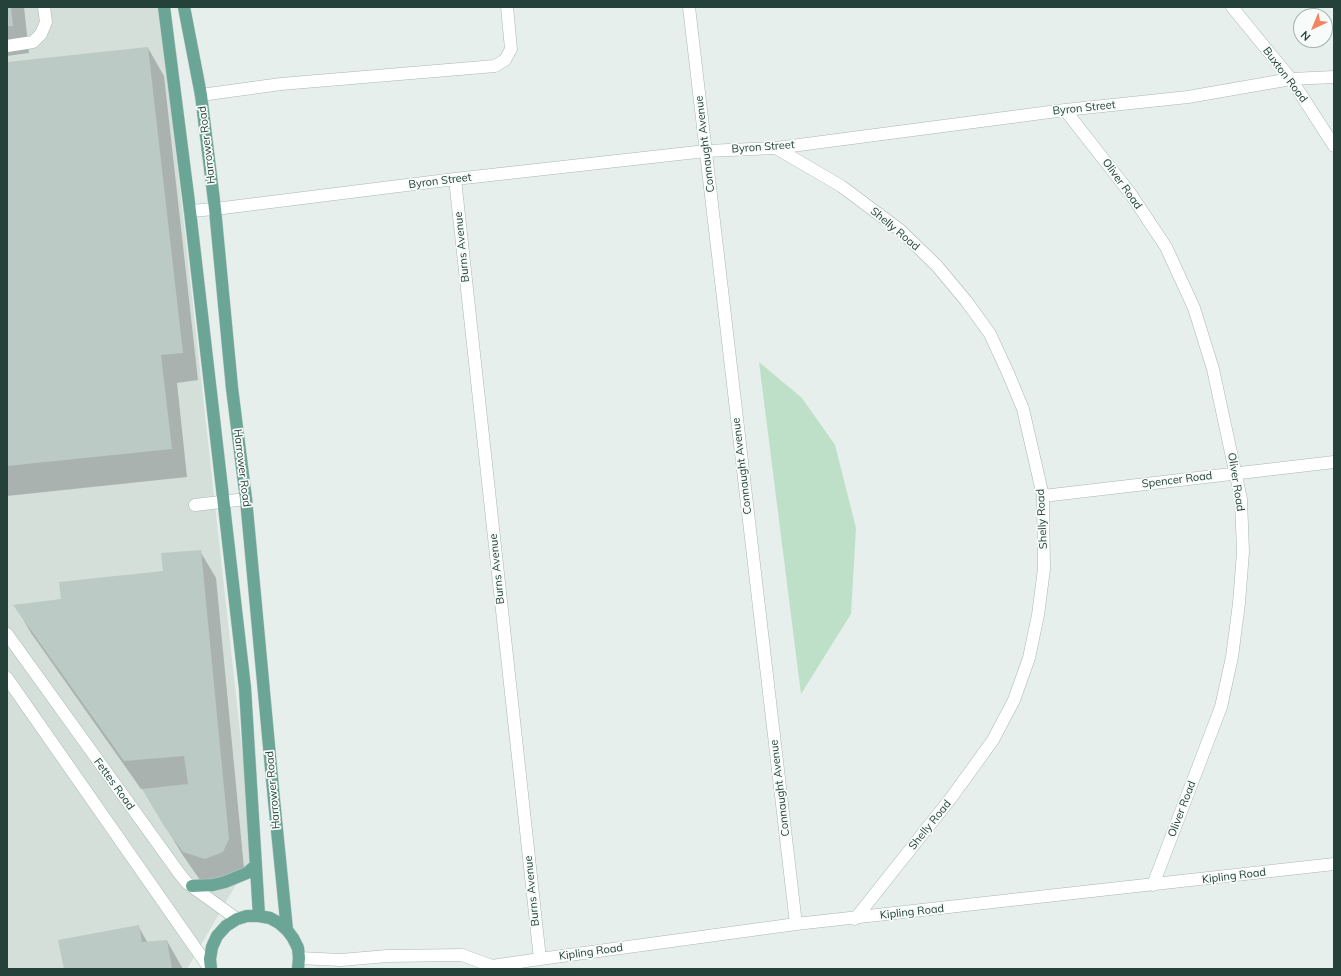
<!DOCTYPE html>
<html>
<head>
<meta charset="utf-8">
<style>
  body { margin:0 }
  #map { position:relative; width:1341px; height:976px; overflow:hidden; background:#e6efeb; font-family:Mulish,sans-serif }
  canvas { display:block }
  .frame { position:absolute; inset:0; border:8px solid #24423a; pointer-events:none }
  .north { position:absolute; left:1293px; top:8px; width:40px; height:40px; box-sizing:border-box; background:#f7fbf9; border:1px solid #a3b1ad; border-radius:50%; rotate:224deg; font-size:11px; font-weight:700; line-height:16px; text-align:center; color:#24423a }
  .north::after { content:''; display:block; margin:auto; width:14px; height:18px; background:#f4845f; clip-path:polygon(50% 0,100% 100%,50% 72%,0 100%) }
</style>
</head>
<body>
<div id="map">
<canvas width="1341" height="976"></canvas>
<div class="frame"></div>
<div class="north">N</div>
</div>
<script>
const c = document.querySelector('canvas').getContext('2d');
c.lineJoin = 'round';
function paint(path, color) { c.fillStyle = color; c.fill(path, 'evenodd'); }
const poly = rows => new Path2D(rows.map(r => 'M' + r).join(''));
function trace(path, color, width, dash) { c.strokeStyle = color; c.lineWidth = width; c.lineCap = dash ? 'butt' : 'round'; c.setLineDash(dash || []); c.stroke(path); }
function drawText(font, color, halo, rows, align = 'center') {
  c.font = font + ' Mulish,sans-serif'; c.lineWidth = 3.5; c.setLineDash([]); c.textBaseline = 'middle'; c.strokeStyle = halo; c.fillStyle = color; for (const [text, x, y, turn = 0] of rows) {
    c.save(); c.translate(x, y); c.rotate((+turn || 0) * Math.PI / 180); c.textAlign = isNaN(turn) ? turn : align; if (halo) c.strokeText(text, 0, 0); c.fillText(text, 0, 0); c.restore();
  }
}
const built = poly([
  [7,7,160,7,250,822,255,852,187,969,7,969]
]);
const green = poly([
  [759,362,802,398,835,445,856,528,851,614,801,694]
]);
const shadow = poly([
  [7,7,24,7,29,53,7,56],
  [148,48,164,76,198,380,177,383,187,477,7,496,7,63],
  [200,551,216,578,244,868,239,880,200,880,182,854,143,789,141,789,31,633,15,605,63,600,164,571],
  [138,926,148,943,167,941,183,969,65,969]
]);
const building = poly([
  [7,7,11,7,13,26,7,26],
  [148,47,183,353,161,355,172,449,7,466,7,62],
  [201,550,229,839,223,852,205,859,183,852,164,826,142,789,188,784,184,756,124,761,13,605,61,599,59,582,163,571,161,553],
  [139,925,142,942,167,940,172,969,64,969,58,940]
]);
const minor = poly([
  [689,7,796,924],
  [1232,7,1291,79,1334,146],
  [7,46,33,42,41,34,46,22,44,7],
  [201,95,281,84,495,66,505,60,511,49,507,7],
  [1065,110,1130,193,1166,247,1194,308,1213,369,1241,499,1243,552,1239,603,1232,657,1221,707,1153,885],
  [776,148,841,186,900,230,937,266,967,302,990,334,1008,373,1023,409,1043,496,1044,569,1038,615,1029,658,1014,700,993,740,951,798,855,919],
  [455,179,540,959],
  [190,211,215,209,455,179,706,151,776,148,1065,110,1188,97,1291,79,1334,77],
  [1043,496,1334,462],
  [195,505,246,499],
  [7,634,179,873,187,883,237,919],
  [7,678,210,969],
  [299,958,341,960,387,956,462,955,492,966],
  [486,969,492,966,540,959,796,924,1334,864]
]);
const major = poly([
  [164,7,190,211,245,688,259,916],
  [184,7,201,95,215,209,232,388,246,499,274,800,287,930],
  [192,886,213,885,225,882,247,873,256,865],
  [211,969,210,959,212,947,217,936,226,926,237,919,247,916,259,916,270,918,279,923,287,930,293,938,298,948,299,958,298,969]
]);
const streetNames = [
  ["Buxton Road",1285,75,53],
  ["Byron Street",1084,108,-6],
  ["Connaught Avenue",705,144,-97],
  ["Harrower Road",207,145,-97],
  ["Byron Street",763,147,-4],
  ["Byron Street",440,181,-7],
  ["Oliver Road",1122,184,54],
  ["Shelly Road",895,229,40],
  ["Burns Avenue",462,247,-96],
  ["Connaught Avenue",742,466,-97],
  ["Harrower Road",242,468,83],
  ["Spencer Road",1177,480,-7],
  ["Oliver Road",1236,482,81],
  ["Shelly Road",1042,519,-93],
  ["Burns Avenue",497,569,-96],
  ["Fettes Road",114,784,54],
  ["Connaught Avenue",780,788,-97],
  ["Harrower Road",273,790,-95],
  ["Oliver Road",1182,809,-69],
  ["Shelly Road",930,825,-51],
  ["Kipling Road",1234,876,-7],
  ["Burns Avenue",532,891,-96],
  ["Kipling Road",912,912,-6],
  ["Kipling Road",591,952,-8]
];
paint(built, '#d4dfda');
paint(green, '#bfe0c8');
paint(shadow, '#0003');
paint(building, '#bbcac4');
trace(minor, '#a8b8b2', 13);
trace(major, '#c2cac8', 13);
trace(minor, '#fff', 12);
trace(major, '#6aa596', 12);
drawText('11px', '#24423a', '#f7fbf9', streetNames);
</script>
</body>
</html>
